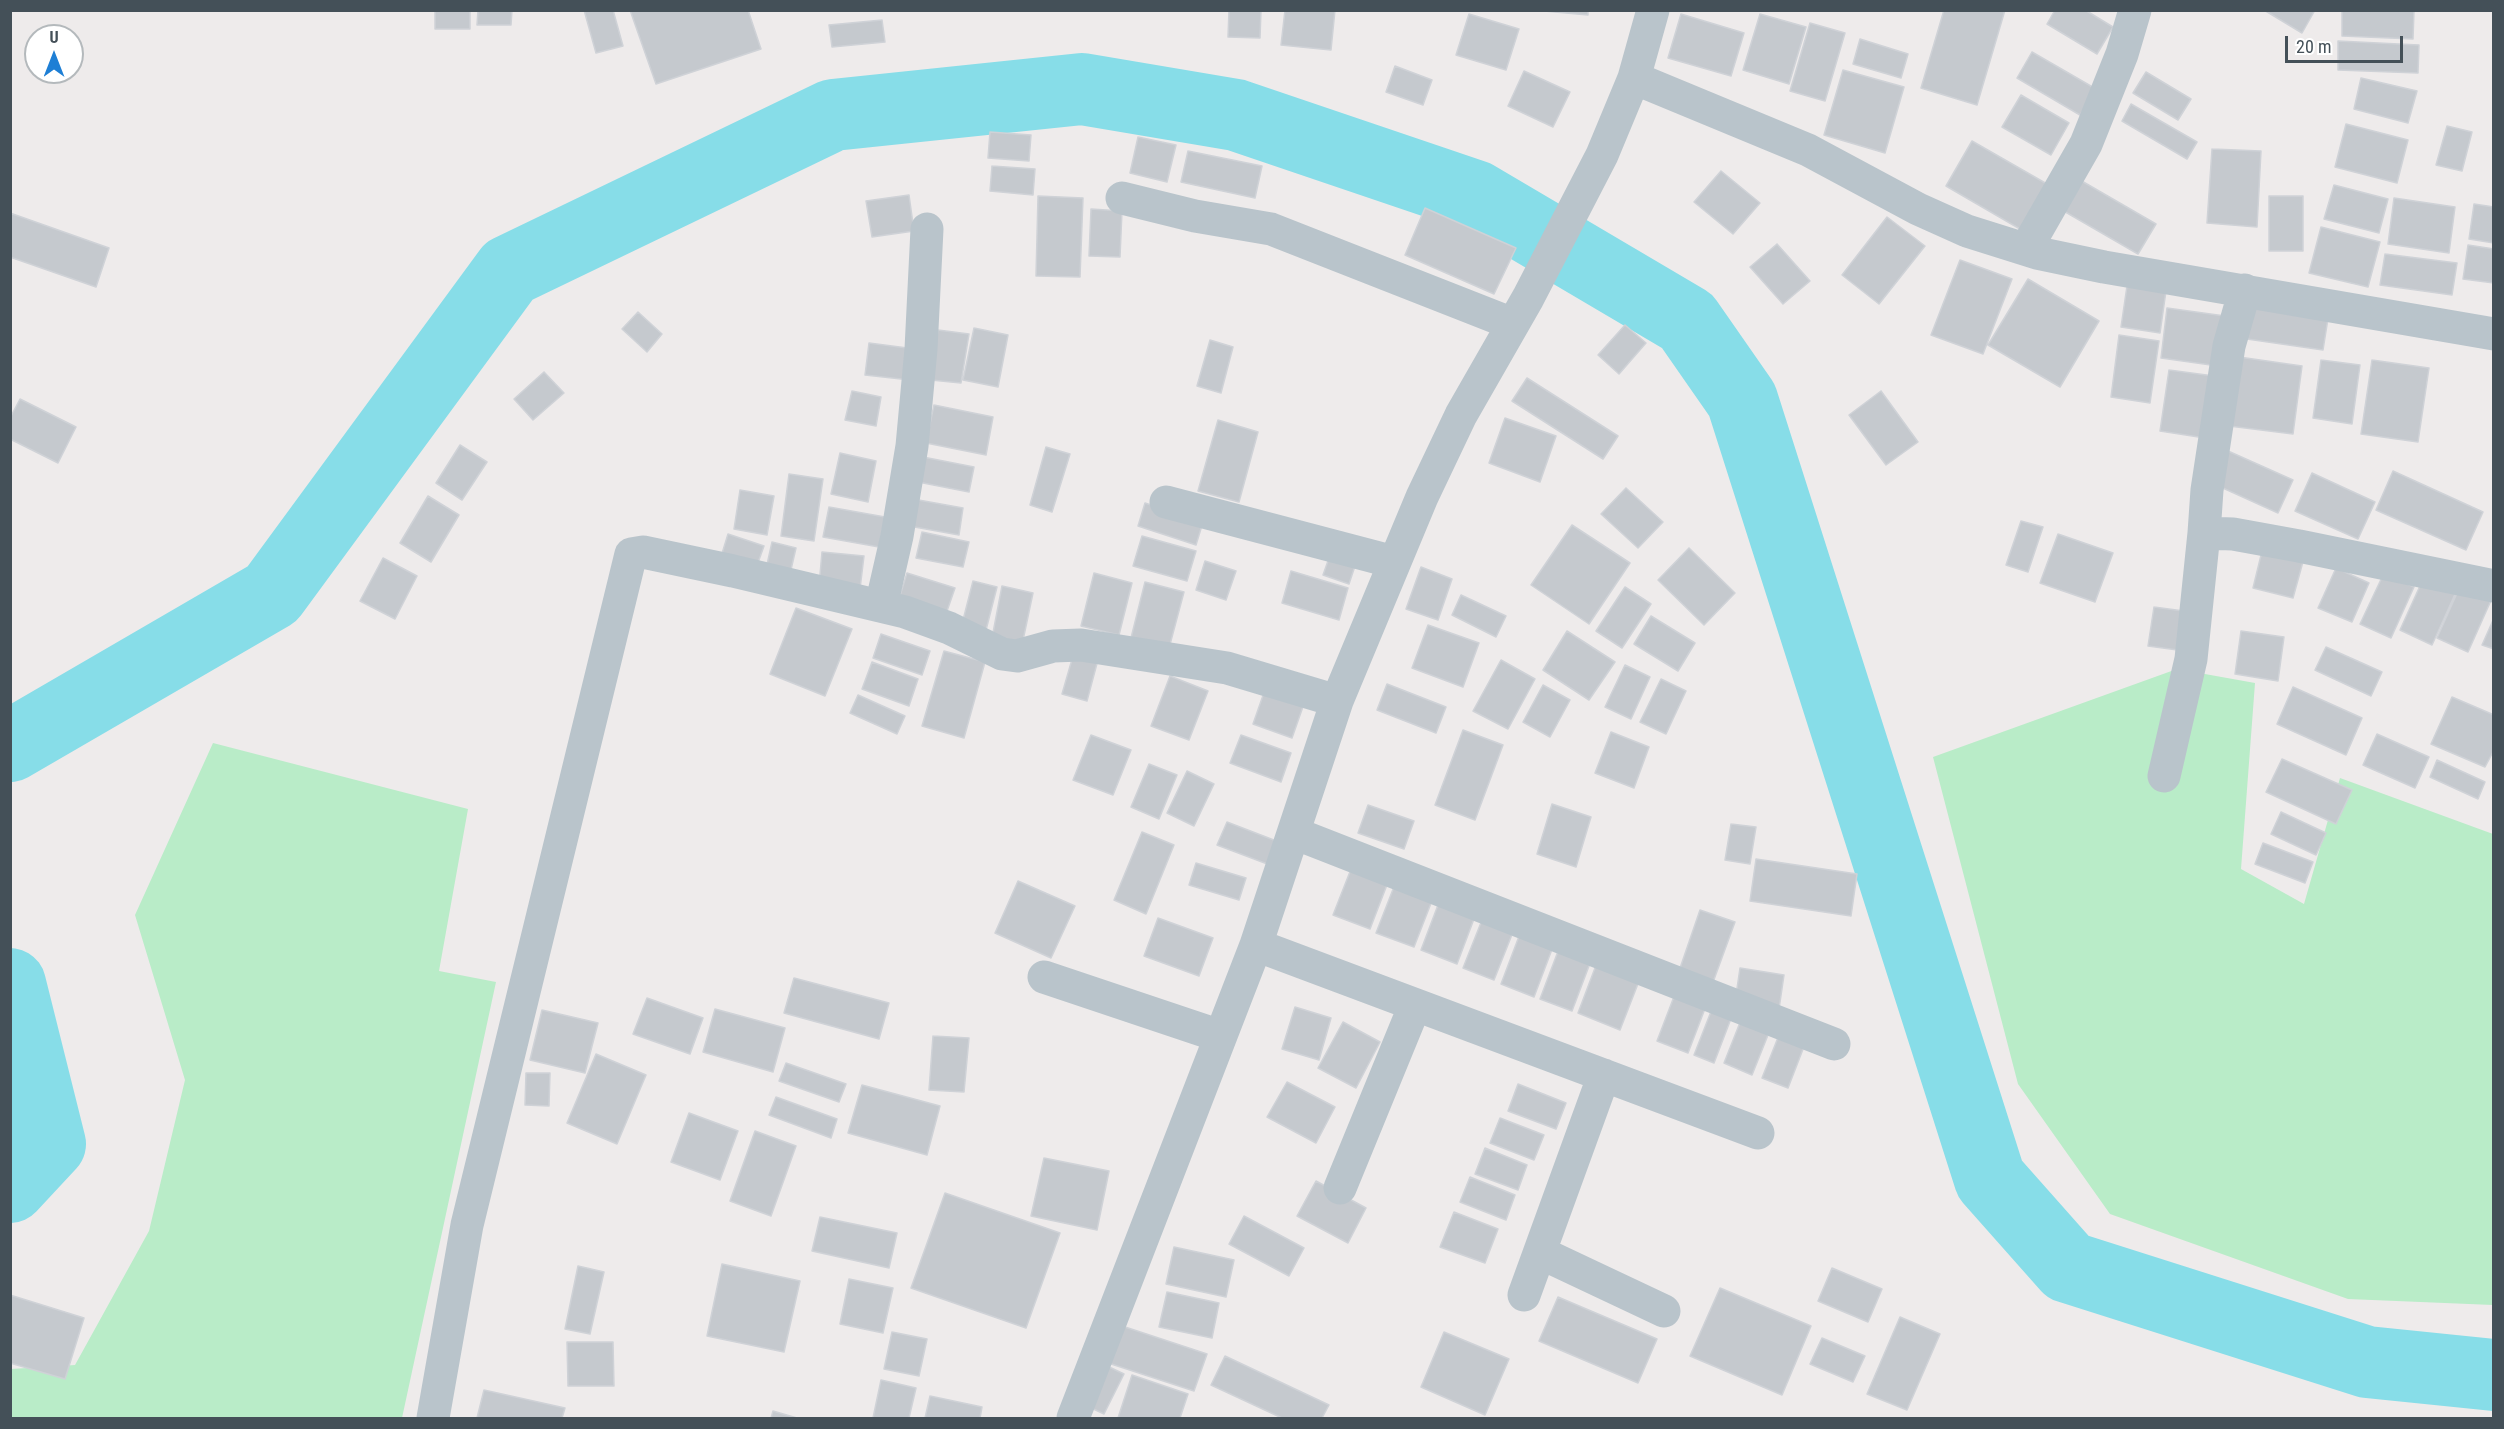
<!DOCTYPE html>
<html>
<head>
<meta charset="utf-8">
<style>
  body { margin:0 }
  #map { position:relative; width:2504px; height:1429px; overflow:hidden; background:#eeebeb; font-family:"Roboto Condensed",sans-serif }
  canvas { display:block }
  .frame { position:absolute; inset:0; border:12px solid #445058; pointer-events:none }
  .north { position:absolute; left:24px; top:24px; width:60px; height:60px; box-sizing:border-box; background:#fff; border:2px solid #b4b9bc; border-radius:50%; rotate:0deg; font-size:16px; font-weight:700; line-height:24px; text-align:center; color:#445058 }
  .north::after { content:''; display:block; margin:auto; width:21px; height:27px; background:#1e7fd5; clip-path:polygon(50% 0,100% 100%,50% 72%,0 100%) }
  .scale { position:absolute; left:2285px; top:36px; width:118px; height:27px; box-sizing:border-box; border:3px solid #445058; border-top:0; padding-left:8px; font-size:18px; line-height:21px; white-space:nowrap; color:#445058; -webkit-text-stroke:4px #fff; paint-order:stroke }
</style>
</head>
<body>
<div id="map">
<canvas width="2504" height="1429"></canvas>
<div class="frame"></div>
<div class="north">U</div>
<div class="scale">20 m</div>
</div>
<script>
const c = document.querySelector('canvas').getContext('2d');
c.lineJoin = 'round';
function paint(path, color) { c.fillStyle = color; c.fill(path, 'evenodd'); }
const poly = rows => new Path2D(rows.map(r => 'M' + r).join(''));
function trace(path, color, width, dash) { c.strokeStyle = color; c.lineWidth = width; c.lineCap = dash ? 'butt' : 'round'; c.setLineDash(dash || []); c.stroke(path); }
const green = poly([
  [2177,669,2255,683,2241,869,2304,904,2340,778,2493,834,2493,1305,2348,1299,2110,1214,2018,1084,1933,757],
  [213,743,468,809,439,971,496,982,402,1418,11,1418,11,1369,75,1365,149,1231,185,1080,135,915]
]);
const river = poly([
  [10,746,272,594,509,271,833,115,1082,89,1236,115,1475,196,1687,321,1742,400,1990,1179,2068,1267,2367,1362,2494,1375],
  [10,984,50,1144,10,1187]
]);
const building = poly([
  [435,10,470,10,470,29,435,29,435,10],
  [478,10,512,10,511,25,477,25,478,10],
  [584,10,613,10,623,46,596,53,584,10],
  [630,10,748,10,761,49,656,84,630,10],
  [1229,10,1261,10,1260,38,1228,37,1229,10],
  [1285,10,1335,10,1331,50,1281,45,1285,10],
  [1533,10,1588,10,1588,15,1533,10],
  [1944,10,2005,10,1977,105,1921,88,1944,10],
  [2055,10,2085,10,2113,27,2097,54,2047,24,2055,10],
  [2264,10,2315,10,2302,33,2264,10],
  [2342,10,2414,10,2413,39,2342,36,2342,10],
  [1469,14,1519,29,1506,70,1456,55,1469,14],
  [1681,14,1744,33,1731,76,1668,58,1681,14],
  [1760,14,1806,27,1789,84,1743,70,1760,14],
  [882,20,885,42,832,47,829,25,882,20],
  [1810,23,1845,33,1825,101,1790,91,1810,23],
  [1860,39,1908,54,1901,78,1853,64,1860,39],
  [2338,41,2419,45,2418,73,2338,70,2338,41],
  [2032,52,2096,89,2080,115,2017,78,2032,52],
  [1395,66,1432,80,1423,105,1386,92,1395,66],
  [1843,70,1904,87,1885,153,1824,135,1843,70],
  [1524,71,1570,92,1553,127,1508,106,1524,71],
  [2146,72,2191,99,2178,120,2133,93,2146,72],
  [2361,78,2417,91,2408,123,2354,109,2361,78],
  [2021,95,2069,123,2051,155,2002,127,2021,95],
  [2131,104,2197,142,2187,159,2122,121,2131,104],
  [2346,124,2408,140,2397,183,2335,167,2346,124],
  [2447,126,2472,132,2462,171,2436,165,2447,126],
  [990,132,1031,135,1029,161,988,158,990,132],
  [1138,137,1176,145,1167,182,1130,173,1138,137],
  [1972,141,2047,184,2020,229,1946,186,1972,141],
  [2212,149,2261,151,2257,227,2207,223,2212,149],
  [1188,151,1262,166,1255,198,1181,182,1188,151],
  [992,166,1035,169,1033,195,990,191,992,166],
  [1721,171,1760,203,1733,234,1694,202,1721,171],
  [2080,180,2156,224,2138,254,2062,210,2080,180],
  [2334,185,2388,199,2379,233,2324,219,2334,185],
  [909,195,914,231,872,237,866,201,909,195],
  [1038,196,1083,198,1080,277,1036,276,1038,196],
  [2269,196,2303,196,2303,251,2269,251,2269,196],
  [2394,198,2455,207,2449,253,2388,244,2394,198],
  [2474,204,2494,207,2494,243,2469,239,2474,204],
  [1425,208,1516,248,1494,294,1405,255,1425,208],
  [1091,209,1122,211,1120,257,1089,256,1091,209],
  [10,213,109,248,96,287,10,257,10,213],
  [1887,217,1925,246,1879,304,1842,275,1887,217],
  [2321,227,2380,242,2368,287,2309,273,2321,227],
  [1777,244,1810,281,1783,304,1750,267,1777,244],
  [2468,245,2494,249,2494,283,2463,279,2468,245],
  [2385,254,2457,263,2452,295,2380,285,2385,254],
  [1960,260,2012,279,1983,354,1931,335,1960,260],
  [2028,279,2099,321,2060,387,1988,345,2028,279],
  [2127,286,2166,291,2160,333,2121,327,2127,286],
  [2253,295,2330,306,2323,350,2247,339,2253,295],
  [2167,308,2225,316,2218,366,2161,358,2167,308],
  [638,312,662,334,647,352,622,329,638,312],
  [1625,325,1646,343,1619,374,1598,355,1625,325],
  [974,328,1008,335,998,387,963,380,974,328],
  [938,330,969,334,961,383,931,380,938,330],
  [2119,335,2159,341,2150,403,2111,397,2119,335],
  [1210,340,1233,347,1221,393,1197,386,1210,340],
  [869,343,915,349,910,380,865,375,869,343],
  [2239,357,2302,366,2293,434,2229,426,2239,357],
  [2321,360,2360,365,2352,424,2313,418,2321,360],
  [2372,360,2429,368,2418,442,2361,434,2372,360],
  [2169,370,2214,376,2205,438,2160,431,2169,370],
  [544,372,564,393,533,420,514,399,544,372],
  [1527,378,1618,436,1603,459,1512,401,1527,378],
  [852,391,881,397,876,426,845,420,852,391],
  [1881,391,1918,442,1886,465,1849,415,1881,391],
  [20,399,76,427,58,463,10,439,10,418,20,399],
  [934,405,993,417,986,455,926,443,934,405],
  [1505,418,1556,436,1540,482,1489,463,1505,418],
  [1218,420,1258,432,1239,502,1198,491,1218,420],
  [460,445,487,462,462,500,436,483,460,445],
  [1046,447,1070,454,1052,512,1030,505,1046,447],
  [2228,451,2293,480,2278,513,2214,484,2228,451],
  [840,453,876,461,868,502,831,494,840,453],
  [923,457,974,467,969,492,918,482,923,457],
  [2393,471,2483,512,2466,550,2376,510,2393,471],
  [2312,473,2375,502,2358,539,2295,511,2312,473],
  [789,474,823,479,814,541,781,536,789,474],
  [1626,488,1663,522,1638,548,1601,514,1626,488],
  [740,490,774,496,767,535,734,529,740,490],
  [428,496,459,515,431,562,400,543,428,496],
  [913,499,963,508,959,535,909,526,913,499],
  [1145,503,1203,522,1196,545,1138,526,1145,503],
  [829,507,885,517,879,547,823,537,829,507],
  [2021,521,2043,527,2028,572,2006,565,2021,521],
  [1572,525,1630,563,1589,624,1531,585,1572,525],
  [922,532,969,542,963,567,916,558,922,532],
  [728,534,764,546,755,571,720,560,728,534],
  [2058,534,2113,553,2095,602,2040,583,2058,534],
  [1142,536,1196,551,1187,581,1133,566,1142,536],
  [772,542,796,548,790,574,766,569,772,542],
  [2263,547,2304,558,2293,598,2253,588,2263,547],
  [1689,548,1735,593,1704,625,1658,580,1689,548],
  [822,552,864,556,860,589,819,586,822,552],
  [383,558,417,576,395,619,360,601,383,558],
  [1329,558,1355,566,1349,584,1323,575,1329,558],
  [1205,561,1236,571,1226,600,1196,590,1205,561],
  [1421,567,1452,579,1438,620,1406,609,1421,567],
  [2336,568,2369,583,2352,622,2318,608,2336,568],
  [1291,571,1348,588,1339,620,1282,603,1291,571],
  [907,573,955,588,946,614,899,599,907,573],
  [1094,573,1132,583,1119,635,1081,626,1094,573],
  [2384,573,2414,587,2391,638,2360,624,2384,573],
  [2424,577,2456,592,2432,645,2400,630,2424,577],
  [973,581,997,587,985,634,961,628,973,581],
  [1145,582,1184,592,1168,652,1130,642,1145,582],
  [2462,582,2493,596,2468,652,2437,638,2462,582],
  [1002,586,1033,593,1022,645,992,638,1002,586],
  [1625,587,1651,604,1622,648,1596,631,1625,587],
  [1461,595,1506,616,1496,637,1452,615,1461,595],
  [2154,607,2191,612,2185,651,2148,646,2154,607],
  [796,608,852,629,825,696,770,674,796,608],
  [1651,616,1695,643,1678,671,1634,644,1651,616],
  [2494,618,2494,649,2482,645,2494,618],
  [1428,625,1479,643,1463,687,1412,668,1428,625],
  [1567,631,1615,662,1589,700,1543,670,1567,631],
  [2241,631,2284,637,2278,681,2235,674,2241,631],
  [881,634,930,651,922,675,873,658,881,634],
  [2326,647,2382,672,2371,696,2315,670,2326,647],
  [1075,649,1099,656,1087,701,1062,694,1075,649],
  [944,651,985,662,964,738,922,726,944,651],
  [1501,660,1535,679,1508,729,1473,711,1501,660],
  [872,662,918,679,909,706,862,689,872,662],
  [1625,665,1650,677,1631,719,1605,707,1625,665],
  [1170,676,1208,691,1189,740,1151,726,1170,676],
  [1661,679,1686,691,1666,734,1640,722,1661,679],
  [1267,684,1306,698,1292,738,1253,724,1267,684],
  [1387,684,1446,707,1436,733,1377,710,1387,684],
  [1543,685,1570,700,1550,737,1523,722,1543,685],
  [2293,687,2362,718,2346,755,2277,724,2293,687],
  [858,695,905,716,897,734,850,713,858,695],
  [2452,697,2494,715,2494,750,2485,767,2431,744,2452,697],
  [1463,730,1503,745,1475,820,1435,805,1463,730],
  [1611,732,1649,747,1634,788,1595,773,1611,732],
  [2377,734,2429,757,2415,788,2363,765,2377,734],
  [1091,735,1131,750,1113,795,1073,780,1091,735],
  [1241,735,1291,753,1281,782,1230,763,1241,735],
  [2282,759,2352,790,2336,824,2266,792,2282,759],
  [2437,760,2485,782,2478,799,2430,777,2437,760],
  [1149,764,1177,775,1159,819,1131,807,1149,764],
  [1187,771,1214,784,1194,826,1167,813,1187,771],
  [1552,804,1591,817,1576,867,1537,854,1552,804],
  [1368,805,1414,821,1404,849,1358,833,1368,805],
  [2281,812,2326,833,2316,855,2271,834,2281,812],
  [1227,822,1279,842,1270,865,1217,845,1227,822],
  [1731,824,1756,827,1750,864,1725,860,1731,824],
  [1142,832,1174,845,1146,914,1114,900,1142,832],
  [2263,843,2313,862,2305,883,2255,864,2263,843],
  [1756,859,1857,874,1851,916,1750,901,1756,859],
  [1196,863,1246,878,1239,900,1189,885,1196,863],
  [1353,864,1390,877,1370,929,1333,915,1353,864],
  [1397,879,1435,893,1414,947,1376,933,1397,879],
  [1018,881,1075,906,1051,958,995,933,1018,881],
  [1441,897,1477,911,1457,964,1421,950,1441,897],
  [1700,910,1735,922,1712,985,1678,974,1700,910],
  [1484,915,1515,927,1494,980,1463,968,1484,915],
  [1158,918,1213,938,1199,976,1144,956,1158,918],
  [1521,931,1554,944,1534,997,1501,984,1521,931],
  [1560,946,1592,958,1572,1011,1540,999,1560,946],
  [1598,960,1641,976,1620,1030,1578,1013,1598,960],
  [1740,968,1784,975,1779,1009,1735,1002,1740,968],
  [794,978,889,1003,879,1039,784,1013,794,978],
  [1675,994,1706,1006,1688,1053,1657,1041,1675,994],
  [647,998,703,1018,690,1054,633,1034,647,998],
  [1295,1007,1331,1018,1319,1060,1282,1049,1295,1007],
  [715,1009,785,1028,773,1072,703,1052,715,1009],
  [1712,1009,1732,1016,1714,1063,1694,1055,1712,1009],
  [542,1010,598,1023,585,1073,530,1060,542,1010],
  [1741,1020,1770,1030,1752,1075,1724,1063,1741,1020],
  [1343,1022,1380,1042,1356,1088,1318,1068,1343,1022],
  [1779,1035,1805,1044,1788,1088,1762,1078,1779,1035],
  [933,1036,969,1038,964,1092,929,1090,933,1036],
  [596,1054,646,1075,617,1144,567,1123,596,1054],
  [786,1063,846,1084,839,1102,779,1081,786,1063],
  [526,1073,550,1073,549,1106,525,1105,526,1073],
  [1287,1082,1335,1107,1316,1143,1267,1117,1287,1082],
  [1518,1084,1566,1103,1556,1129,1508,1111,1518,1084],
  [862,1085,940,1106,927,1155,848,1133,862,1085],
  [776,1097,837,1119,831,1138,769,1115,776,1097],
  [689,1113,738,1131,720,1180,671,1162,689,1113],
  [1500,1118,1544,1135,1534,1160,1490,1143,1500,1118],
  [755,1131,796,1146,771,1216,730,1201,755,1131],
  [1485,1148,1527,1165,1518,1190,1475,1174,1485,1148],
  [1044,1158,1109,1171,1097,1230,1031,1216,1044,1158],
  [1470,1177,1515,1195,1506,1220,1460,1202,1470,1177],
  [1316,1181,1366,1208,1348,1243,1297,1216,1316,1181],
  [945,1193,1060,1233,1026,1328,911,1288,945,1193],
  [1454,1212,1498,1229,1485,1263,1440,1247,1454,1212],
  [1244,1216,1304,1248,1289,1276,1229,1244,1244,1216],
  [820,1217,897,1233,889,1268,812,1251,820,1217],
  [1174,1247,1234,1260,1226,1297,1166,1284,1174,1247],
  [722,1264,800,1281,784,1352,707,1336,722,1264],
  [578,1266,604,1272,590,1334,565,1329,578,1266],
  [1832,1268,1882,1289,1868,1322,1818,1301,1832,1268],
  [849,1279,893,1288,883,1333,840,1324,849,1279],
  [1720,1288,1811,1326,1782,1395,1690,1356,1720,1288],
  [1167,1292,1219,1303,1212,1338,1159,1327,1167,1292],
  [10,1295,84,1318,65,1379,10,1363,10,1295],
  [1558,1297,1657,1339,1638,1383,1539,1341,1558,1297],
  [1900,1317,1940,1334,1907,1410,1867,1394,1900,1317],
  [1110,1322,1207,1354,1194,1391,1099,1360,1110,1322],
  [892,1332,927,1339,919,1376,884,1369,892,1332],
  [1444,1332,1509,1359,1485,1415,1421,1387,1444,1332],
  [1822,1338,1865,1356,1853,1382,1810,1364,1822,1338],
  [567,1342,613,1342,614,1386,568,1386,567,1342],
  [1225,1356,1329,1405,1322,1418,1282,1418,1211,1385,1225,1356],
  [1105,1365,1124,1374,1104,1414,1085,1405,1105,1365],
  [1132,1375,1188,1394,1180,1418,1118,1418,1132,1375],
  [881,1380,916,1388,909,1418,873,1418,881,1380],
  [484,1390,565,1408,562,1418,477,1418,484,1390],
  [930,1396,982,1407,980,1418,925,1418,930,1396],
  [773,1411,797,1418,771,1418,773,1411]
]);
const minor = poly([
  [1634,78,1808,150,1918,209,1967,231,2037,253,2104,267,2494,334],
  [1122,198,1195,216,1271,229,1513,324],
  [2026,249,2086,144,2122,54,2135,10],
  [2245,290,2229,346,2207,490,2204,533,2233,534,2299,546,2494,586],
  [1166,502,1394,562],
  [881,606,897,536,912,446,921,349,927,229],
  [2164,776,2191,659,2204,533],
  [1294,833,1834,1044],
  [1256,945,1758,1133],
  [1044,977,1220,1036],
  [1340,1188,1415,1005],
  [1541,1253,1664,1311],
  [1524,1295,1604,1075],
  [433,1418,467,1225,631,554,643,552,733,571,905,612,949,628,1002,654,1017,656,1053,646,1081,645,1227,668,1337,701],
  [1073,1418,1256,945,1337,701,1422,497,1461,415,1528,298,1602,155,1634,78,1653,10]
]);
paint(green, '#b9ecc8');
trace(river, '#87dde8', 72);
paint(building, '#c5c9ce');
trace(building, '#cfd2d7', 1.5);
trace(minor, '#b9c4cb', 33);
</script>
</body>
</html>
